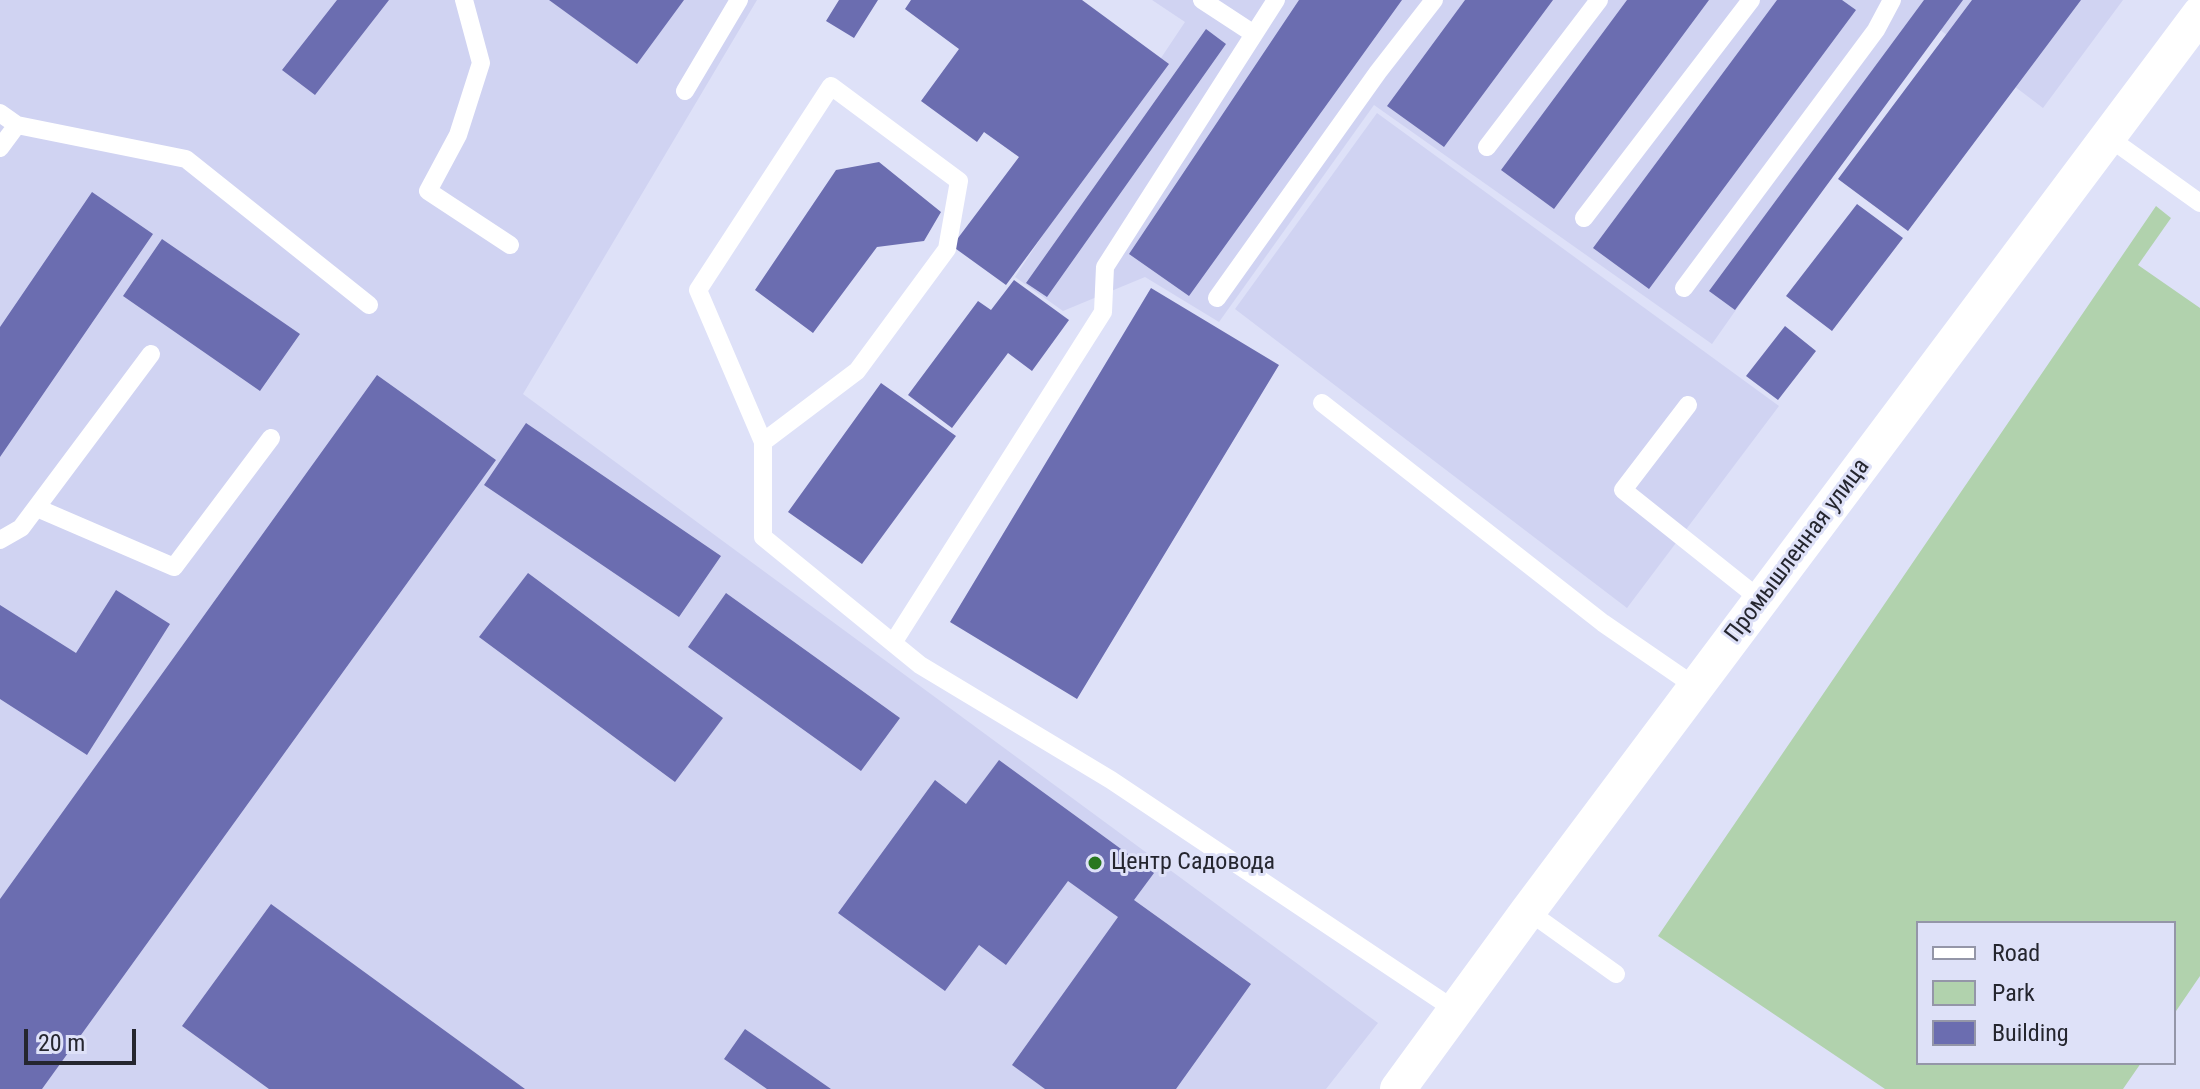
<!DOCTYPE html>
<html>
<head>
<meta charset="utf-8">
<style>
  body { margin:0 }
  #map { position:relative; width:2200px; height:1089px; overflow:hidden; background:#dee1f8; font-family:"Roboto Condensed",sans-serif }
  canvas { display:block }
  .legend { position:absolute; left:1916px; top:921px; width:260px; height:144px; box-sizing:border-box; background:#dee1f8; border:2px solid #9496a8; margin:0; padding:10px 14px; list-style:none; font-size:24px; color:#25262f }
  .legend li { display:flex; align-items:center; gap:16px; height:40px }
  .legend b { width:40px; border:2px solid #9496a8 }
  .scale { position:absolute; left:24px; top:1029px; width:112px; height:36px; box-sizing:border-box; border:4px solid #25262f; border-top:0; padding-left:10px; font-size:24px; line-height:28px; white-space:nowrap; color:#25262f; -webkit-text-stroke:6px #dee1f8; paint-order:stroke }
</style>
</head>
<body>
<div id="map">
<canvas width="2200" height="1089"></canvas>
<ul class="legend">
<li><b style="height:10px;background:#fff"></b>Road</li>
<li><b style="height:22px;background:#b1d2ad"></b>Park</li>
<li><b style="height:22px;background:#6b6db0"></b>Building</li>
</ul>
<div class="scale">20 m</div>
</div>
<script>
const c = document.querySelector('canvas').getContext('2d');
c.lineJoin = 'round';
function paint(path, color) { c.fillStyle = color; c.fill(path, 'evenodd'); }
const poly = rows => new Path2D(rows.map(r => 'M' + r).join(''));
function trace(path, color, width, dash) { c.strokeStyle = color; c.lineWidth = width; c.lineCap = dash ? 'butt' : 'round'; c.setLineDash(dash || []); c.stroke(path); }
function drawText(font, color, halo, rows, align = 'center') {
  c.font = font + ' "Roboto Condensed",sans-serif'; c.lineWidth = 6; c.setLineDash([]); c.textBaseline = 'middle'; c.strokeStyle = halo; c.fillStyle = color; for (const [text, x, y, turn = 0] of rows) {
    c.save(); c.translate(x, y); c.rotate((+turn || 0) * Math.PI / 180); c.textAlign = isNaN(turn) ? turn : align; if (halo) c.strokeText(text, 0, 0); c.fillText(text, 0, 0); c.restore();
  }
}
const built = poly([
  [0,0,757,0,523,394,1378,1023,1326,1089,0,1089],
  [1152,0,2123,0,2043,108,1935,26,1712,344,1374,105,1219,322,1145,277,1063,311,1015,277,1185,22],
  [1377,113,1779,406,1627,608,1235,309]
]);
const green = poly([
  [2156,206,2171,218,2138,265,2200,308,2200,976,2174,1014,2174,923,1918,923,1918,1063,2141,1063,2123,1089,1885,1089,1658,936]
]);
const building = poly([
  [337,0,389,0,315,95,282,70],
  [549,0,684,0,637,64],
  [839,0,878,0,854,38,826,21],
  [911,0,1082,0,1169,64,1006,285,952,246,1019,157,984,132,977,142,921,101,959,49,905,9],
  [1299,0,1402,0,1189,296,1129,254],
  [1465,0,1553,0,1444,147,1387,106],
  [1627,0,1709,0,1554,209,1501,170],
  [1777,0,1842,0,1856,10,1649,289,1593,248],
  [1924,0,1963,0,1735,310,1709,291],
  [1972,0,2081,0,1908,231,1838,179],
  [1206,29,1226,44,1047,297,1026,283],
  [879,162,941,212,924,241,877,247,813,333,755,290,836,170],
  [92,192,153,234,0,457,0,327],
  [1857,204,1903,238,1832,331,1786,296],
  [162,239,300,334,260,391,123,296],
  [1014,280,1069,320,1032,371,1008,353,952,428,908,395,978,301,991,310],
  [1151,288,1279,365,1077,699,950,622],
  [1785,326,1816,351,1778,400,1746,376],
  [377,375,496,460,42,1089,0,1089,0,899],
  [881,383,956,436,862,564,788,512],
  [526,423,721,556,679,617,484,485],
  [528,573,723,718,675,782,479,637],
  [116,590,170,624,87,755,0,699,0,605,76,653],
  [726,593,900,718,861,771,688,647],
  [999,760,1154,873,1134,900,1251,984,1176,1089,1045,1089,1012,1065,1118,917,1068,881,1006,965,979,945,945,991,838,913,935,780,966,804],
  [271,904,525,1089,269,1089,182,1026],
  [745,1029,831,1089,767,1089,724,1059]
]);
const lane = poly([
  [464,0,481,63,458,135,428,191,510,245],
  [1202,0,1254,34],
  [685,91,739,0],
  [0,113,17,125],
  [2108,137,2200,203],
  [1487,147,1599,0],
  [0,148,17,125,186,159,369,305],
  [1584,218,1751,0],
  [1684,288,1876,30,1892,0],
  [1217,298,1378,72,1434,0],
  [1322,403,1603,623,1696,687],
  [1688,405,1623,490,1761,600],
  [763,442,857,371,947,249,959,181,831,86,698,290,763,442,763,537,920,665,1111,780,1455,1010],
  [37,508,174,567,271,438],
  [0,540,21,528,151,354],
  [893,643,1103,312,1105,267,1276,0],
  [1528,911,1616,974]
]);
const street = poly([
  [1398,1089,1528,911,2200,14]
]);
const markers = [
  [1095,863,8,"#28771f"]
];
const streetNames = [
  ["Промышленная улица",1798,551,-53]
];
const poiNames = [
  ["Центр Садовода",1111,863]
];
paint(built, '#d0d3f2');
paint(green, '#b1d2ad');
paint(building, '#6b6db0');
trace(lane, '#fff', 18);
trace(street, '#fff', 36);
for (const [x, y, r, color] of markers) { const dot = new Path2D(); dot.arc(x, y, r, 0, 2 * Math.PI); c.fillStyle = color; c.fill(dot); trace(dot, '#dee1f8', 3); }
drawText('24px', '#25262f', '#dee1f8', streetNames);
drawText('24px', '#25262f', '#dee1f8', poiNames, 'left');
</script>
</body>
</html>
